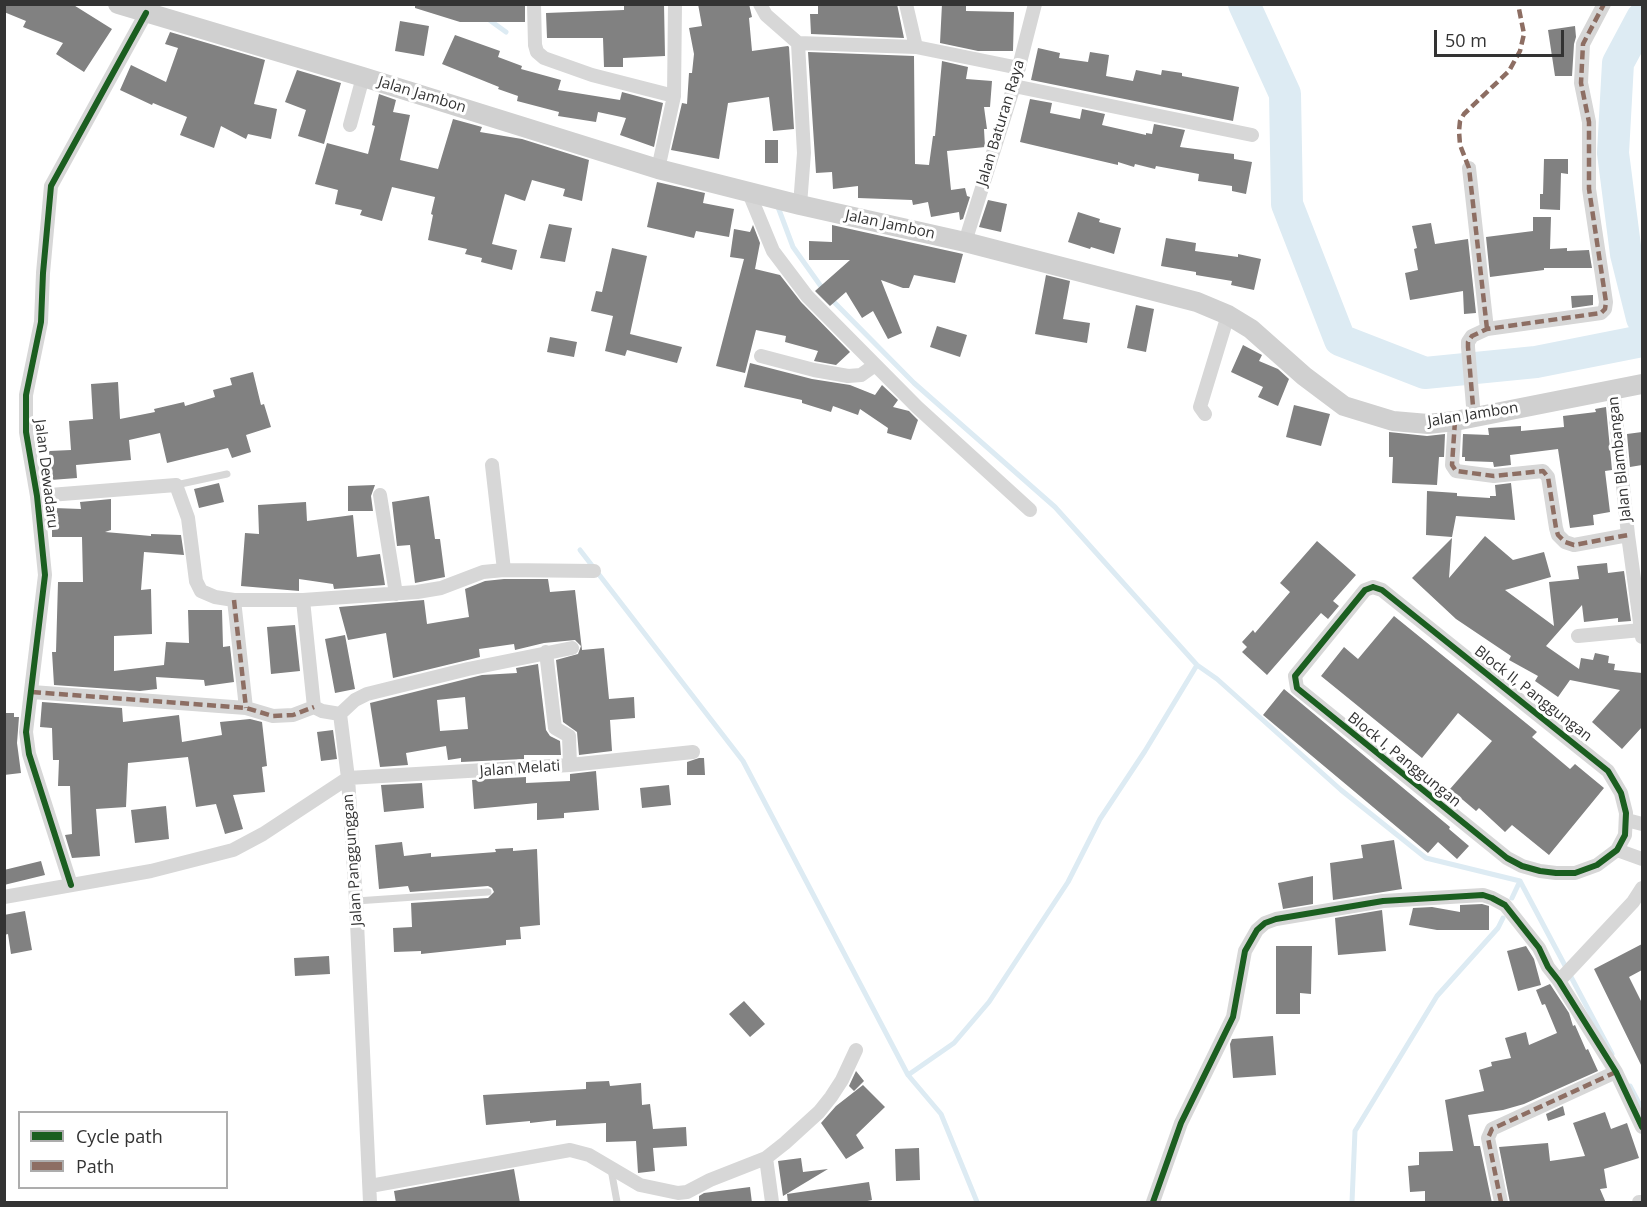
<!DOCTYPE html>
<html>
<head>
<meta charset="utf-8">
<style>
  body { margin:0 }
  #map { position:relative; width:1647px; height:1207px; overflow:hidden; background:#fff; font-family:"Open Sans",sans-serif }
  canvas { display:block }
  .frame { position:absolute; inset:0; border:6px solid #333; pointer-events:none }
  .legend { position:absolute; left:18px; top:1111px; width:210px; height:78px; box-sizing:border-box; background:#fff; border:2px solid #adadad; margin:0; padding:8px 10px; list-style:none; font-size:18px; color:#333 }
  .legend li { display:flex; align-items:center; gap:12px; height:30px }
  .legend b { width:30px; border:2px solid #adadad }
  .scale { position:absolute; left:1434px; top:30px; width:130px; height:27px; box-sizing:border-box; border:3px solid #333; border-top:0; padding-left:8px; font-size:18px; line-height:21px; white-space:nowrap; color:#333; -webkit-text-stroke:4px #fff; paint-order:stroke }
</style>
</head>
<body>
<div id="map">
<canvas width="1647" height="1207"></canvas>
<div class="frame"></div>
<ul class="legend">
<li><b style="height:8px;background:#1b5e20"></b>Cycle path</li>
<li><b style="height:8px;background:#8d6e63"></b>Path</li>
</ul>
<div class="scale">50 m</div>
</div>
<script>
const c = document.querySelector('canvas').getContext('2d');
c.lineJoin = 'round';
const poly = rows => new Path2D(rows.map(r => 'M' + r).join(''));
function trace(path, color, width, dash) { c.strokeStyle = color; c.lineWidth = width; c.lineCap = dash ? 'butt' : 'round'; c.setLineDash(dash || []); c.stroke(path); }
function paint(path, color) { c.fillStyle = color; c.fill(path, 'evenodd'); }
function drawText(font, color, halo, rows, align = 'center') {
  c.font = font + ' "Open Sans",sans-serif'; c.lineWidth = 6; c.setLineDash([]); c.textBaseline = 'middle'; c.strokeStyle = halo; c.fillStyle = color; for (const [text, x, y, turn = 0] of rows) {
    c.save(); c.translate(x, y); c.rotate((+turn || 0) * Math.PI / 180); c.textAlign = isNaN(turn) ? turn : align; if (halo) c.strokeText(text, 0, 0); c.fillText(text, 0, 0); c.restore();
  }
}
const stream = poly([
  [488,19,506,32],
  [778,207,793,247,825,292],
  [831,299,914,383,1055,507,1197,665,1217,679,1341,790,1426,858,1520,881],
  [580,550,743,761,908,1075,954,1043,989,1002,1068,882,1100,819,1145,751,1197,665],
  [1520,881,1612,1054],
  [1512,898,1520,881],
  [908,1075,941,1114,977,1202],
  [1630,1086,1642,1109],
  [1352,1202,1355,1131,1437,996,1498,928,1503,918]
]);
const river = poly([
  [1244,4,1285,94,1287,204,1340,340,1425,373,1536,362,1642,341],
  [1642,18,1618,63,1613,153,1626,254,1642,318]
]);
const building = poly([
  [4,4,72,4,112,29,84,72,56,54,63,43,23,27,26,21,4,12],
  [415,4,525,4,525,22,460,22,415,8],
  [624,4,664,4,665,56,623,58,623,67,604,67,603,38,547,38,546,13,624,10],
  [698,4,749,4,752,17,749,18,752,51,788,46,789,47,794,129,773,131,769,97,728,103,719,159,671,150,682,103,687,104,689,73,692,73,694,54,689,28,702,26],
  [818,4,897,4,904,38,811,34,810,14,818,14],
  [942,4,966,4,966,11,1014,12,1013,51,978,51,940,43],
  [400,21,429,26,424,56,395,51],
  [1575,26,1576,37,1574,44,1572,76,1555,76,1548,30],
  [170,32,265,60,254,104,277,109,271,139,248,134,246,139,221,126,214,148,180,135,187,117,153,103,152,105,120,90,131,65,166,82,178,48,165,44],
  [455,35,500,51,498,57,522,66,521,69,561,80,558,90,620,100,622,92,663,103,654,147,620,135,626,118,598,112,596,122,558,116,559,112,517,101,518,96,498,89,499,87,442,64],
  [1038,48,1060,53,1059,58,1088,62,1090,52,1109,55,1106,76,1133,81,1136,70,1161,75,1162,70,1182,73,1182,76,1239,87,1233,121,1031,80],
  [808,52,914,56,915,164,929,165,933,136,935,136,942,61,968,67,966,79,992,81,990,107,984,107,987,129,984,129,985,147,947,151,951,190,965,188,967,196,970,197,963,219,960,220,959,212,931,217,928,202,913,205,912,200,858,198,858,186,833,189,832,172,816,173],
  [297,70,341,83,324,144,298,136,306,110,285,102],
  [379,94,396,100,393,112,410,115,400,160,438,169,453,119,482,127,480,132,522,139,589,160,582,201,563,196,565,189,532,180,525,201,505,194,492,244,517,250,512,270,481,262,482,258,465,254,467,249,428,240,433,215,431,214,435,197,392,187,382,221,360,215,362,210,335,204,338,190,315,184,327,143,368,154,375,126,372,125],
  [1030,99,1052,103,1050,113,1080,119,1082,109,1105,114,1102,125,1146,135,1146,133,1152,134,1154,124,1185,130,1180,147,1234,154,1234,159,1252,162,1246,194,1232,191,1232,186,1198,181,1199,174,1156,166,1155,169,1135,164,1134,167,1118,162,1118,165,1020,142],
  [765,140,778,140,778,163,765,163],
  [1544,159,1568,159,1568,174,1561,173,1560,210,1540,209,1540,194,1543,194],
  [657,182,705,193,703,203,734,209,729,237,696,231,694,238,647,227],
  [988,200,1007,204,1001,232,979,227],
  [1078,212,1100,219,1099,222,1121,228,1114,254,1091,247,1090,249,1068,242],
  [1533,217,1551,217,1550,249,1567,248,1567,251,1589,250,1592,268,1544,268,1544,270,1490,277,1486,237,1533,231],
  [1431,223,1435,244,1468,239,1476,313,1464,314,1463,291,1410,300,1405,273,1418,270,1414,249,1417,248,1412,226],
  [549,224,572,228,565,262,540,258],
  [753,225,760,243,755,269,780,275,801,302,850,352,836,365,814,361,818,351,785,342,786,336,756,330,745,373,716,366,744,259,730,257,734,229,750,232],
  [832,225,963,254,955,283,914,275,909,288,903,288,881,280,902,333,888,339,873,311,862,318,846,292,830,306,815,291,850,260,809,260,809,241,832,242],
  [1166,238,1196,243,1195,251,1238,257,1238,254,1261,259,1254,290,1231,285,1232,281,1196,275,1196,272,1161,266],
  [612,248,647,256,630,334,682,347,677,363,627,350,625,356,605,351,613,316,591,311,596,291,602,292],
  [1046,275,1070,281,1063,319,1090,323,1087,343,1035,334],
  [1593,295,1593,305,1572,308,1571,296],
  [1136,305,1154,309,1146,352,1127,348],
  [937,326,967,335,960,357,930,347],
  [550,337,577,342,574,357,547,352],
  [1243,345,1262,355,1259,361,1278,369,1289,379,1278,406,1258,397,1263,387,1231,372],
  [750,363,812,379,850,385,875,395,882,385,898,400,893,407,909,411,918,420,911,440,887,433,888,428,860,409,858,415,833,406,831,412,802,403,802,400,744,387],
  [253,372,261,405,264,404,271,427,246,435,251,452,232,458,228,448,167,463,160,433,129,440,131,460,76,465,77,478,51,480,49,451,71,450,69,421,93,419,91,384,118,382,120,419,155,412,154,409,184,402,185,406,215,397,213,390,232,385,230,378],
  [1294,405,1330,414,1321,446,1286,437],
  [1606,407,1612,470,1605,471,1610,512,1593,515,1594,525,1570,528,1558,449,1510,455,1511,465,1494,467,1493,462,1465,461,1465,457,1462,457,1463,434,1489,435,1488,428,1521,426,1521,431,1564,427,1563,416,1596,412,1595,409],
  [1389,432,1427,436,1445,434,1444,457,1439,457,1437,485,1392,483,1393,457,1389,457],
  [1642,432,1642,465,1630,467,1627,434],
  [219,483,224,502,199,508,194,489],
  [1511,483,1515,520,1456,516,1452,537,1426,535,1427,491,1457,493,1457,496,1490,498,1490,496,1496,496,1495,485],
  [375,485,371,496,373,511,348,511,348,486],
  [429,496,435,539,440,539,445,577,415,583,410,545,397,546,392,502],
  [111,499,111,530,105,532,151,536,151,534,181,535,184,555,144,552,141,590,151,589,152,634,114,636,114,671,164,665,166,642,189,643,188,610,222,610,223,647,230,646,234,682,205,686,204,680,156,677,157,689,140,691,54,685,52,652,56,652,58,582,83,582,82,537,52,537,52,518,53,518,54,508,81,509,80,502],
  [306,502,307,521,353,515,357,557,380,554,385,585,334,589,333,584,299,579,299,591,241,586,245,533,259,534,258,505],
  [1485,536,1513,560,1544,552,1551,577,1505,590,1554,626,1549,582,1579,579,1577,566,1607,563,1608,573,1624,571,1631,621,1618,622,1618,618,1584,622,1582,605,1546,646,1579,669,1581,658,1593,660,1595,653,1609,656,1608,663,1615,664,1614,670,1642,673,1642,727,1622,749,1592,722,1620,690,1570,680,1558,697,1535,681,1538,676,1509,660,1511,656,1456,619,1412,578,1452,538,1449,578],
  [1317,541,1356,575,1333,601,1339,606,1328,619,1321,613,1267,675,1242,652,1247,647,1242,642,1253,630,1255,633,1290,592,1280,583],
  [504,579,548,579,550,592,575,590,582,650,604,648,609,699,634,697,635,718,610,720,612,751,579,755,577,732,563,722,556,660,578,654,581,646,575,640,544,643,515,650,514,644,479,649,480,657,393,678,386,633,348,640,339,607,424,600,427,624,469,617,465,589,485,581],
  [1394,616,1537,732,1532,737,1570,769,1575,764,1604,788,1549,855,1512,825,1505,832,1479,808,1476,811,1450,789,1492,741,1458,713,1422,758,1321,676,1344,647,1358,659],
  [295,625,300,671,271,674,267,627],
  [345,635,355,689,335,693,325,639],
  [538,664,546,730,550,736,560,741,561,755,524,755,524,759,461,762,461,758,448,760,446,746,406,753,408,765,380,767,370,703,482,675,517,673,516,668],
  [465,697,468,729,440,731,437,700],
  [1284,689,1450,827,1449,829,1469,846,1457,859,1438,842,1428,853,1263,715],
  [42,702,122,708,123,722,179,715,182,742,222,735,220,722,250,719,262,722,267,766,262,767,265,792,233,795,243,829,225,834,216,804,196,807,188,757,128,763,126,807,96,809,100,856,72,858,65,835,72,834,70,786,58,786,59,760,53,760,52,728,40,727],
  [4,713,14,713,14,717,19,717,17,743,21,773,4,775],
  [333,730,337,759,321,761,317,732],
  [699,758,704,758,705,775,687,775,687,762],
  [596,771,599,810,564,813,564,818,537,820,537,803,474,809,472,780,526,777,526,783,570,781,570,774],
  [422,783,424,808,384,812,381,785],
  [669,785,671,805,642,808,640,788],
  [166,806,169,839,135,843,131,810],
  [1394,840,1402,889,1333,900,1330,863,1363,858,1361,845],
  [402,842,404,856,431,853,431,857,496,852,495,849,513,848,513,851,537,849,540,925,520,927,521,939,506,940,506,945,421,954,421,951,394,952,393,928,412,927,411,903,488,898,494,892,492,888,488,886,410,892,408,886,379,889,375,845],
  [41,861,45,875,4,885,4,870],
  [1313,876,1313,904,1283,909,1278,883],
  [1482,904,1489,906,1489,930,1437,930,1409,925,1413,908,1432,907,1460,912,1460,905],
  [1382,910,1386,951,1338,955,1335,918],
  [25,911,32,950,11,954,8,934,4,935,4,915],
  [1642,944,1642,970,1629,977,1642,1003,1642,1067,1594,969],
  [1276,946,1312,946,1311,994,1300,993,1300,1014,1276,1014],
  [1526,946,1534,959,1541,985,1518,991,1507,951],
  [329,956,330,974,295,976,294,958],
  [1550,984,1569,1013,1573,1026,1575,1025,1586,1050,1588,1049,1598,1071,1524,1104,1503,1110,1468,1115,1474,1146,1480,1146,1492,1203,1425,1203,1425,1191,1410,1192,1408,1166,1419,1165,1419,1152,1453,1151,1445,1100,1484,1091,1479,1070,1492,1066,1491,1062,1511,1058,1505,1038,1526,1032,1529,1045,1557,1033,1545,1004,1542,1005,1536,990],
  [744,1001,765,1024,750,1037,729,1014],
  [1273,1036,1276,1075,1233,1078,1230,1044,1232,1039],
  [856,1071,864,1081,854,1091,849,1086],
  [609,1081,610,1086,641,1083,642,1105,650,1104,653,1129,686,1127,687,1146,653,1148,655,1171,638,1173,636,1141,606,1142,606,1123,556,1126,556,1120,530,1123,530,1121,486,1125,483,1095,586,1089,586,1082],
  [863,1085,885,1107,856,1135,864,1148,846,1159,821,1123,836,1106],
  [1563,1106,1565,1115,1548,1121,1546,1114],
  [1605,1112,1611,1129,1627,1123,1639,1158,1604,1169,1607,1188,1600,1189,1606,1203,1510,1203,1499,1147,1548,1143,1550,1161,1585,1156,1573,1123],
  [919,1148,920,1180,896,1181,895,1149],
  [801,1158,803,1172,828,1169,783,1196,778,1161],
  [514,1169,520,1203,396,1203,394,1191],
  [869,1182,872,1200,858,1203,788,1203,787,1194],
  [750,1187,752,1203,699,1203,699,1196,704,1193]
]);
const service = poly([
  [176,485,227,474],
  [356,901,488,892],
  [611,1169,617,1202]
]);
const minor = poly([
  [534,4,535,45,537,52,544,58,592,75,674,96],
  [760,4,766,15,798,43,804,153,800,205],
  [906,4,916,47],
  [798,43,916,47,1019,68],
  [1014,86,1252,135],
  [350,125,363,77],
  [1469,168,1487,329],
  [658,169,674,96,675,4],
  [749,193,773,251,807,296,917,407,1030,510],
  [965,242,1014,86,1035,4],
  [761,356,814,370,848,376,861,375,875,365],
  [1613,389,1628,535,1642,637],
  [1205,414,1200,407,1228,315],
  [1474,418,1468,347,1468,342,1472,336,1487,329,1601,313,1605,309,1606,302,1589,189,1589,122,1581,83,1583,44,1604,4],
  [1455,421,1452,465,1456,471,1494,476,1543,471,1548,477,1556,528,1558,535,1565,542,1574,545,1628,535],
  [492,465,504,570],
  [380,495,396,594],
  [37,496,176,485,188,518,196,581,201,591,215,597,234,600,303,600,417,592,441,588,483,572,504,570,594,571],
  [1373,587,1382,590,1608,771,1621,793,1626,813,1625,835,1617,850,1597,865,1575,873,1556,873,1540,871,1522,866,1507,858,1297,688,1295,676,1365,590,1373,587],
  [234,600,246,708],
  [303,600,314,707,322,711,340,714],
  [1578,636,1641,630],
  [32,692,246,708,273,716,293,715,314,707],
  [340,714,348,778,356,901,370,1202],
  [340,714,355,700,367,694,468,669,572,648],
  [570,765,693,752],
  [348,778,570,765,569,736,555,728,546,652],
  [1627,820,1642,824],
  [1617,850,1642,859],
  [71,885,29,754,26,732,45,575,37,496,26,432,26,395,41,322,43,273,51,186,146,13],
  [4,897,151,871,233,850,263,834,348,778],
  [1559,981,1633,902,1642,888],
  [766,1158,772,1202],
  [370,1186,570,1150,589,1155,640,1185,678,1193,687,1192,710,1180,766,1158,785,1143,819,1112,831,1097,842,1080,856,1050],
  [1153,1202,1181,1123,1233,1017,1245,951,1257,930,1265,923,1276,919,1383,901,1483,895,1492,898,1505,905,1539,948,1548,967,1559,981,1616,1072,1642,1127],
  [1501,1202,1488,1138,1492,1129,1616,1072],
  [1639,1202,1642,1202]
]);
const secondary = poly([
  [118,4,363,77,658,169,800,205,965,242,1197,302,1228,315,1251,329,1304,376,1344,406,1393,421,1428,424,1455,421,1642,384]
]);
const quiet = poly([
  [1487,329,1469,168,1460,145,1459,131,1460,121,1464,114,1509,71,1520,51,1524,34,1518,4],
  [1474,418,1468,347,1468,342,1472,336,1487,329,1601,313,1605,309,1606,302,1589,189,1589,122,1581,83,1583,44,1604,4],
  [1455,421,1452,465,1456,471,1494,476,1543,471,1548,477,1556,528,1558,535,1565,542,1574,545,1628,535],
  [234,600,246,708],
  [32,692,246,708,273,716,293,715,314,707],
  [1501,1202,1488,1138,1492,1129,1616,1072]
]);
const cycleway = poly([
  [1373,587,1382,590,1608,771,1621,793,1626,813,1625,835,1617,850,1597,865,1575,873,1556,873,1540,871,1522,866,1507,858,1297,688,1295,676,1365,590,1373,587],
  [71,885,29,754,26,732,45,575,37,496,26,432,26,395,41,322,43,273,51,186,146,13],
  [1153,1202,1181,1123,1233,1017,1245,951,1257,930,1265,923,1276,919,1383,901,1483,895,1492,898,1505,905,1539,948,1548,967,1559,981,1616,1072,1642,1127]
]);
const streetNames = [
  ["Jalan Jambon",422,95,17],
  ["Jalan Baturan Raya",1001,123,-73],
  ["Jalan Jambon",890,225,12],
  ["Jalan Jambon",1473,415,-9],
  ["Jalan Blambangan",1620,459,-96],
  ["Jalan Dewadaru",46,474,83],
  ["Block II, Panggungan",1533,694,38],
  ["Block I, Panggungan",1404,760,39],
  ["Jalan Melati",520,769,-4],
  ["Jalan Panggunggan",353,860,-94]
];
trace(stream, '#ddebf3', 5);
trace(river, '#ddebf3', 32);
paint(building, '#818181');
trace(service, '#d7d7d7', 7);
trace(minor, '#d7d7d7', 14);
trace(secondary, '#d0d0d0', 20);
trace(quiet, '#8d6e63', 4.5, [9, 4.5]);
trace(cycleway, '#1b5e20', 6);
drawText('15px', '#333', '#fff', streetNames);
</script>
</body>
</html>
